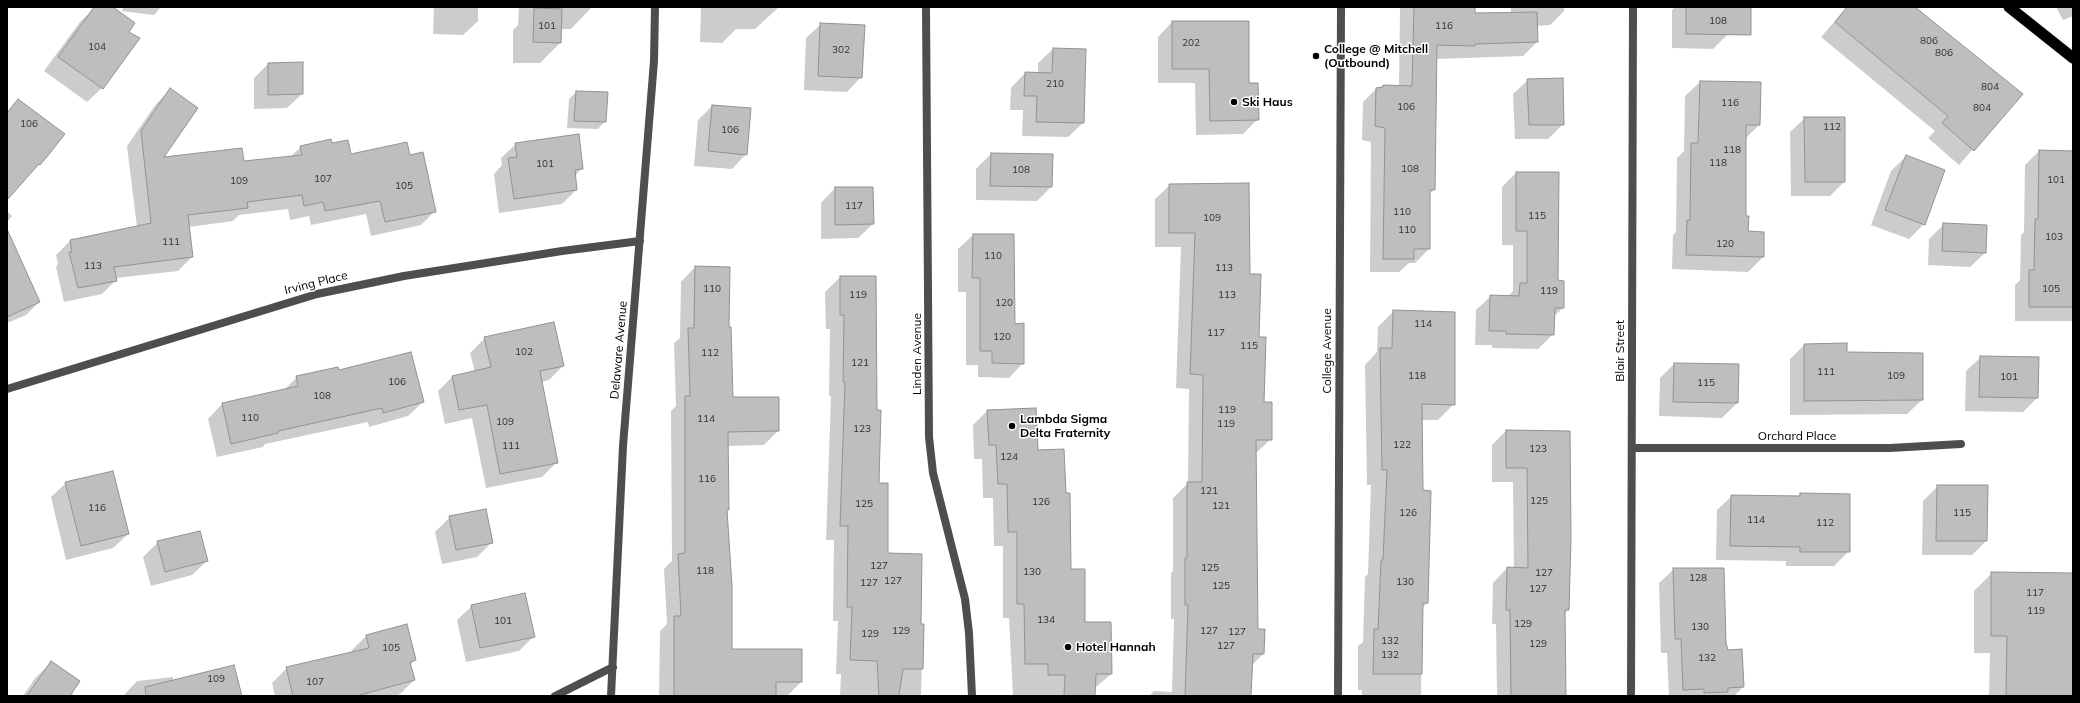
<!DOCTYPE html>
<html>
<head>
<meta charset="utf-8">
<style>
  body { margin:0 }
  #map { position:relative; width:2080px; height:703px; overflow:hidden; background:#fff; font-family:Mulish,sans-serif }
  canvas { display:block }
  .frame { position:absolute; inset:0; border:8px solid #000; pointer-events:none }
</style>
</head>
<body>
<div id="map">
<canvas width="2080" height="703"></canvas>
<div class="frame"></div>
</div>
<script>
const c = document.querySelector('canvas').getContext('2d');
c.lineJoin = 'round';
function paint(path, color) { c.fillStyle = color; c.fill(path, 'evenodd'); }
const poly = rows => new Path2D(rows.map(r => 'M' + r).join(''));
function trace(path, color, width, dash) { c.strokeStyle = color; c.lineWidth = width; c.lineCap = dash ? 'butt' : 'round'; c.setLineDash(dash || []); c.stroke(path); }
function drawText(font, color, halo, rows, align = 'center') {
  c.font = font + ' Mulish,sans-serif'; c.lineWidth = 3; c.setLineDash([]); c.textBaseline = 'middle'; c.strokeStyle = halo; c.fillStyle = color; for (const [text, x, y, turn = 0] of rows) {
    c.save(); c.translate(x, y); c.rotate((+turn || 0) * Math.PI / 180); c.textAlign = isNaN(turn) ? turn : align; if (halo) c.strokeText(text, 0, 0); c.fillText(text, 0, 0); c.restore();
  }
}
const shadow = poly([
  [112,7,127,33,102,88,87,102,44,71,80,22,95,8],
  [123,7,161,7,154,15,122,11],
  [434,7,478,7,478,21,463,35,433,34],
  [519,7,592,7,571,29,561,29,560,43,540,63,513,63,513,30,518,25],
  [701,7,779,7,755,29,736,29,722,43,700,42],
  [1400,7,1474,7,1474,14,1511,14,1511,7,1564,7,1564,11,1550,25,1537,26,1537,42,1523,56,1436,59,1434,190,1429,194,1429,249,1415,263,1409,263,1399,272,1370,272,1371,142,1362,140,1363,102,1377,88,1383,86,1399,86],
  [1675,7,1736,7,1728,34,1713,49,1672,48,1672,10],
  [1847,7,1915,7,2021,94,1959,165,1928,138,1935,131,1821,37],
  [2056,7,2073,7,2073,16,2063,20],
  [1172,22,1248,84,1258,119,1243,134,1196,135,1195,83,1158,83,1158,37],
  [821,24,861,77,847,92,804,90,806,38],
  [1053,49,1085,50,1083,123,1068,137,1022,136,1023,110,1010,110,1011,88,1025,73,1038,74,1038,63],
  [268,64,302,94,287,108,254,109,254,78],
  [1528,80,1563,124,1548,139,1515,139,1513,94],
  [1700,82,1760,83,1759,125,1745,139,1745,217,1747,232,1763,233,1763,257,1748,272,1672,269,1673,235,1676,232,1677,158,1684,151,1685,96],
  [170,90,162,158,243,162,290,157,301,147,331,144,350,156,409,156,435,211,421,225,371,236,366,214,311,225,309,216,290,220,288,209,239,215,233,221,189,227,192,257,178,271,116,278,116,280,102,294,64,302,56,267,58,264,56,255,70,241,137,227,127,146,156,104],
  [576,92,605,121,598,129,567,128,569,99],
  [712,106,746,154,732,169,694,166,698,120],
  [1805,118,1844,182,1830,196,1791,196,1790,132],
  [516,144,582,168,575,176,576,190,562,204,499,213,494,174,502,165,501,158],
  [2039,151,2073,152,2072,321,2015,321,2015,285,2020,280,2021,235,2024,232,2025,165],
  [991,154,1052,155,1051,187,1037,201,976,200,976,169],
  [1906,156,1924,224,1909,239,1871,225,1891,171],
  [1516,173,1557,281,1563,308,1553,317,1553,334,1538,349,1492,348,1492,345,1475,345,1476,310,1491,296,1508,296,1513,291,1513,245,1502,245,1502,187],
  [1170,185,1249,275,1258,338,1263,403,1271,439,1255,454,1257,630,1263,654,1252,665,1250,696,1149,696,1154,691,1172,692,1174,619,1171,619,1171,573,1173,571,1173,498,1188,483,1189,389,1176,388,1181,247,1155,247,1155,199],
  [835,188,873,224,858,238,821,239,821,203],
  [7,211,12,216,7,222],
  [1944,224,1985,253,1970,267,1928,265,1929,239],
  [973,235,1013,235,1014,325,1023,363,1009,378,978,377,978,365,966,365,966,292,958,292,958,249],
  [7,243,39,302,26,315,7,323],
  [695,267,728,328,732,398,778,431,764,445,727,446,728,510,726,511,731,650,801,682,787,696,659,696,660,631,667,624,664,569,672,561,671,411,676,406,674,343,680,338,681,282],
  [840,277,875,277,876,411,878,484,887,554,920,625,923,625,921,696,840,696,841,674,836,674,838,621,833,621,834,540,826,540,831,396,829,396,830,329,826,329,825,292],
  [1394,311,1454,404,1438,420,1421,420,1422,491,1427,603,1422,608,1421,696,1362,696,1362,690,1358,690,1358,646,1363,642,1365,577,1368,574,1371,485,1367,485,1365,365,1377,352,1378,327],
  [485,338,563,366,549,380,541,382,557,462,542,477,486,488,472,418,445,424,438,391,452,377,475,372,470,353],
  [1804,345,1847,353,1922,400,1907,414,1790,415,1790,359],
  [1981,357,2038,358,2037,398,2023,412,1965,411,1966,371],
  [1674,364,1738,365,1737,403,1722,418,1659,416,1660,378],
  [338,372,423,402,408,416,369,427,368,422,265,444,263,447,217,457,208,419,222,404,284,390,297,377],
  [987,411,1037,451,1084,623,1111,674,1095,688,1094,696,1013,696,1009,618,1003,618,1003,546,994,546,993,498,983,498,982,459,974,459,973,425],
  [1506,431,1569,432,1568,610,1564,614,1548,696,1497,696,1496,624,1492,624,1493,583,1507,568,1514,569,1513,482,1492,482,1492,445],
  [66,483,128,534,113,548,66,560,51,497],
  [1938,486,1986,541,1972,555,1922,555,1923,501],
  [1800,494,1849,551,1834,566,1786,566,1786,561,1716,560,1717,510,1732,496,1798,497],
  [450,517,492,542,477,557,442,564,435,532],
  [158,542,207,561,192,575,151,586,143,557],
  [1674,569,1725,643,1743,687,1734,696,1669,696,1667,653,1661,653,1659,583],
  [1992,573,2073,574,2073,696,1989,696,1990,653,1974,653,1974,591],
  [472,606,534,636,519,651,466,662,457,620],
  [366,636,415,660,410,665,414,680,400,694,394,696,275,696,272,683,287,668,353,653,352,650],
  [51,663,71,693,75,696,23,696,36,677],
  [173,677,173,681,241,696,123,696,137,681]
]);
const building = poly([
  [94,7,113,7,135,23,129,32,140,38,103,89,58,57,94,7],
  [1414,7,1475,7,1475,13,1537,12,1538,42,1475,44,1475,46,1437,45,1435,190,1430,190,1430,249,1414,249,1414,259,1383,259,1385,128,1375,126,1376,88,1383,87,1383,85,1412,86,1414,7],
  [1686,7,1751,7,1751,35,1686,34,1686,7],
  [1847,7,1915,7,2023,94,1974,151,1942,123,1948,116,1835,22,1847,7],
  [534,8,562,9,561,43,533,42,534,8],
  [1172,21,1249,21,1249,83,1258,83,1259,120,1210,121,1209,69,1172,69,1172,21],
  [820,23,865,25,862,78,818,76,820,23],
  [1053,48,1086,49,1084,123,1036,122,1037,96,1024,96,1025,72,1052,73,1053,48],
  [303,62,303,94,268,95,268,63,303,62],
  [1563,78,1564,125,1529,125,1527,79,1563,78],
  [1700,81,1761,82,1760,125,1746,125,1746,216,1749,216,1748,231,1764,232,1764,257,1686,255,1687,220,1690,220,1691,143,1698,143,1700,81],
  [170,88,198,108,164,157,242,148,244,161,302,155,300,146,331,139,332,143,348,140,351,154,407,142,410,155,423,152,436,212,385,222,380,201,325,211,323,202,304,206,302,195,247,202,248,208,188,215,193,257,114,267,117,281,78,288,69,252,72,252,70,240,151,223,141,131,170,88],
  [576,91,608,92,606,122,574,121,576,91],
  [18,99,65,134,46,158,40,165,39,164,7,200,7,113,18,99],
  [712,105,751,108,747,155,708,151,712,105],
  [1804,117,1845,117,1845,182,1805,182,1804,117],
  [579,134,583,169,575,170,577,190,514,199,508,158,517,157,515,143,579,134],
  [2039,150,2073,151,2073,307,2029,307,2029,270,2034,270,2035,219,2038,219,2039,150],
  [991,153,1053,154,1052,187,990,186,991,153],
  [1906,155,1945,170,1925,225,1885,210,1906,155],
  [1516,172,1559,172,1558,280,1564,281,1564,308,1555,308,1554,335,1506,334,1506,331,1489,331,1490,295,1519,296,1520,283,1527,283,1527,231,1516,231,1516,172],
  [1249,183,1250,274,1261,274,1259,337,1266,337,1264,402,1272,402,1272,440,1256,440,1258,629,1265,629,1264,654,1253,654,1251,696,1185,696,1188,605,1185,605,1185,558,1187,558,1187,482,1202,482,1203,375,1190,374,1195,233,1169,233,1169,184,1249,183],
  [835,187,873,187,874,224,835,225,835,187],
  [1943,223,1987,225,1986,253,1942,251,1943,223],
  [7,229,40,302,7,317,7,229],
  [973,234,1014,234,1015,324,1024,323,1024,364,992,363,992,351,980,351,980,278,972,278,973,234],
  [695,266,730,267,729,327,731,327,733,397,779,397,779,431,728,432,729,510,727,510,732,586,732,649,802,649,802,682,776,682,776,696,674,696,674,616,681,616,678,554,685,553,685,396,690,396,688,328,694,328,695,266],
  [840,276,876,276,877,410,881,410,879,483,888,483,888,553,922,554,921,624,924,624,923,669,903,669,899,696,879,696,877,661,850,660,852,607,847,607,848,526,840,526,845,382,843,382,844,315,840,315,840,276],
  [1393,310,1455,312,1455,405,1422,404,1423,490,1431,491,1428,603,1423,603,1422,674,1373,674,1374,629,1378,629,1381,560,1383,560,1387,470,1382,470,1380,348,1392,348,1393,310],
  [554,322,564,366,540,371,558,463,500,474,487,405,459,410,452,376,491,367,484,337,554,322],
  [1847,343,1847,352,1923,353,1923,400,1804,401,1804,344,1847,343],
  [411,352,424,402,383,413,382,408,278,431,278,433,231,444,222,403,298,386,296,376,338,367,339,370,411,352],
  [1980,356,2039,357,2038,398,1979,397,1980,356],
  [1674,363,1739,364,1738,403,1673,402,1674,363],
  [1036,408,1038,450,1064,449,1066,493,1070,493,1071,569,1085,569,1085,622,1111,622,1112,674,1096,674,1095,696,1064,696,1065,675,1048,675,1048,664,1025,664,1024,604,1017,604,1017,532,1008,532,1007,484,998,484,996,445,989,445,987,410,1036,408],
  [1506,430,1570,431,1571,538,1569,610,1565,610,1566,696,1511,696,1510,610,1506,610,1507,567,1528,568,1527,468,1506,468,1506,430],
  [113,471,129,534,81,546,65,482,113,471],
  [1937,485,1988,485,1987,541,1936,541,1937,485],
  [1800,493,1850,494,1850,552,1800,552,1800,547,1730,546,1731,495,1800,496,1800,493],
  [486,509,493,543,456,550,449,516,486,509],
  [200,531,208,561,165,572,157,541,200,531],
  [1673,568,1724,568,1726,643,1728,650,1742,649,1744,687,1728,688,1728,692,1704,693,1704,689,1683,690,1681,639,1675,639,1673,568],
  [1991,572,2073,573,2073,696,2006,696,2007,636,1991,636,1991,572],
  [525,593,535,637,480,648,471,605,525,593],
  [407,624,416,660,410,662,415,680,356,696,293,696,286,667,369,648,366,635,407,624],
  [51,661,80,681,70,696,27,696,51,661],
  [234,665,242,696,146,696,145,687,234,665]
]);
const minor = poly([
  [926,7,929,437,933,473,965,599,969,633,972,696],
  [7,389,317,294,404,276,562,251,640,241],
  [1632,448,1890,448,1961,444],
  [555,696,613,667],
  [611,696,623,446,654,61,655,7],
  [1631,696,1633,7]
]);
const tertiary = poly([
  [1338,696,1341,7]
]);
const trunk = poly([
  [2009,7,2073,58]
]);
const markers = [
  [1316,56,4,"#000"],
  [1234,102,4,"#000"],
  [1012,426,4,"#000"],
  [1068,647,4,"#000"]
];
const numberNames = [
  ["108",1718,21],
  ["101",547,26],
  ["116",1444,26],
  ["806",1929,41],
  ["202",1191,43],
  ["104",97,47],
  ["302",841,50],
  ["806",1944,53],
  ["210",1055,84],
  ["804",1990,87],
  ["116",1730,103],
  ["106",1406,107],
  ["804",1982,108],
  ["106",29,124],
  ["112",1832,127],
  ["106",730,130],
  ["118",1732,150],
  ["118",1718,163],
  ["101",545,164],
  ["108",1410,169],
  ["108",1021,170],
  ["107",323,179],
  ["101",2056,180],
  ["109",239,181],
  ["105",404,186],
  ["117",854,206],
  ["110",1402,212],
  ["115",1537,216],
  ["109",1212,218],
  ["110",1407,230],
  ["103",2054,237],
  ["111",171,242],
  ["120",1725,244],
  ["110",993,256],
  ["113",93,266],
  ["113",1224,268],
  ["110",712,289],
  ["105",2051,289],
  ["119",1549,291],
  ["119",858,295],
  ["113",1227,295],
  ["120",1004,303],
  ["114",1423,324],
  ["117",1216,333],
  ["120",1002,337],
  ["115",1249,346],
  ["102",524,352],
  ["112",710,353],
  ["121",860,363],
  ["111",1826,372],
  ["118",1417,376],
  ["109",1896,376],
  ["101",2009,377],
  ["106",397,382],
  ["115",1706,383],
  ["108",322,396],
  ["119",1227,410],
  ["110",250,418],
  ["114",706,419],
  ["109",505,422],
  ["119",1226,424],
  ["123",862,429],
  ["122",1402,445],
  ["111",511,446],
  ["123",1538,449],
  ["124",1009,457],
  ["116",707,479],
  ["121",1209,491],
  ["125",1539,501],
  ["126",1041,502],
  ["125",864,504],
  ["121",1221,506],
  ["116",97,508],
  ["126",1408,513],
  ["115",1962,513],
  ["114",1756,520],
  ["112",1825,523],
  ["127",879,566],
  ["125",1210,568],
  ["118",705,571],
  ["130",1032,572],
  ["127",1544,573],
  ["128",1698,578],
  ["127",893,581],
  ["130",1405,582],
  ["127",869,583],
  ["125",1221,586],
  ["127",1538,589],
  ["117",2035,593],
  ["119",2036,611],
  ["134",1046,620],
  ["101",503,621],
  ["129",1523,624],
  ["130",1700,627],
  ["129",901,631],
  ["127",1209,631],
  ["127",1237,632],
  ["129",870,634],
  ["132",1390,641],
  ["129",1538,644],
  ["127",1226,646],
  ["105",391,648],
  ["132",1390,655],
  ["132",1707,658],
  ["109",216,679],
  ["107",315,682]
];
const poiNames = [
  ["College @ Mitchell",1324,49],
  ["(Outbound)",1324,63],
  ["Ski Haus",1242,102],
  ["Lambda Sigma",1020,419],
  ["Delta Fraternity",1020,433],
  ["Hotel Hannah",1076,647]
];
const streetNames = [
  ["Irving Place",316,283,-14],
  ["Delaware Avenue",619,350,-85],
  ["College Avenue",1327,351,-90],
  ["Blair Street",1620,351,-90],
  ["Linden Avenue",917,354,-90],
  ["Orchard Place",1797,436]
];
paint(shadow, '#0003');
paint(building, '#bebebe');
trace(building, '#929292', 1);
trace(trunk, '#dbdbdb', 12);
trace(minor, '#4e4e4e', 8);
trace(tertiary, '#4e4e4e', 8);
trace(trunk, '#000', 11);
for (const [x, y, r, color] of markers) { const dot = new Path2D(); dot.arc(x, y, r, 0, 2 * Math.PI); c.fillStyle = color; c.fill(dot); trace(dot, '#fff', 1.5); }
drawText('10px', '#303030', null, numberNames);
drawText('bold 12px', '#000', '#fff', poiNames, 'left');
drawText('12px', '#000', '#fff', streetNames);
</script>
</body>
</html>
